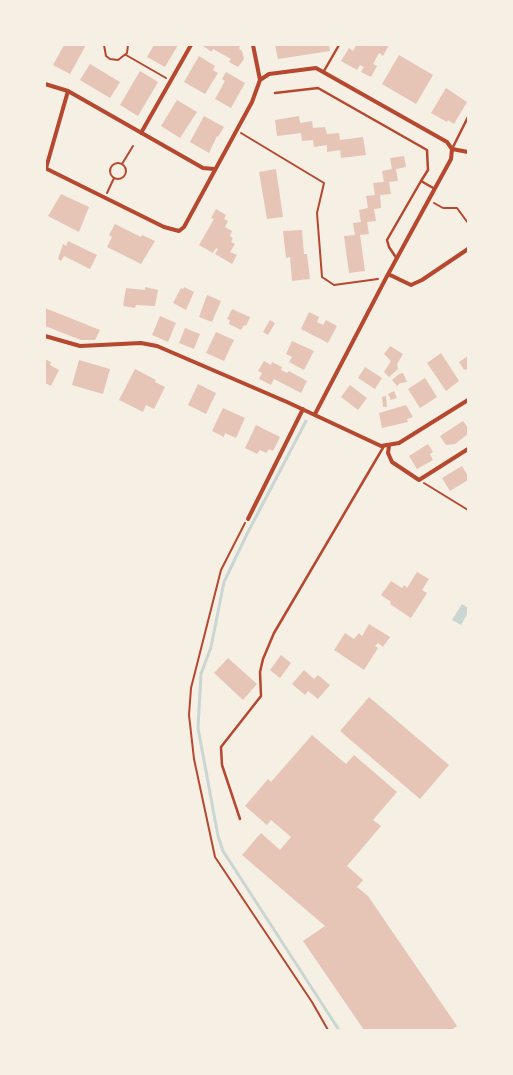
<!DOCTYPE html>
<html>
<head>
<meta charset="utf-8">
<style>
  body { margin:0 }
  #map { position:relative; width:513px; height:1075px; overflow:hidden; background:#f6efe4; font-family:Overpass,sans-serif }
  canvas { display:block }
  .frame { position:absolute; inset:0; border:46px solid #f6efe4; pointer-events:none }
</style>
</head>
<body>
<div id="map">
<canvas width="513" height="1075"></canvas>
<div class="frame"></div>
</div>
<script>
const c = document.querySelector('canvas').getContext('2d');
c.lineJoin = 'round';
function paint(path, color) { c.fillStyle = color; c.fill(path, 'evenodd'); }
const poly = rows => new Path2D(rows.map(r => 'M' + r).join(''));
function trace(path, color, width, dash) { c.strokeStyle = color; c.lineWidth = width; c.lineCap = dash ? 'butt' : 'round'; c.setLineDash(dash || []); c.stroke(path); }
const water = poly([
  [462,604,468,608,468,613,461,625,452,620]
]);
const stream = poly([
  [306,421,247,534,224,582,211,647,201,674,198,728,218,836,223,851,339,1030]
]);
const building = poly([
  [64,45,86,45,70,74,53,65],
  [154,45,178,45,165,67,147,57],
  [204,45,241,45,239,48,242,51,244,59,238,67,229,62,231,59,213,49,212,52,203,46],
  [275,45,329,45,330,51,278,59],
  [356,45,389,45,383,56,379,53,373,64,377,66,371,77,361,72,364,67,360,65,357,70,341,61,349,48,353,51],
  [399,55,433,75,416,104,382,84],
  [199,56,215,66,213,70,218,73,205,94,184,82],
  [90,64,120,82,110,98,80,80],
  [140,71,158,82,138,116,120,105],
  [226,72,245,83,231,108,215,99,225,81,222,79],
  [446,88,467,102,454,124,448,120,447,122,431,113],
  [177,100,197,112,180,138,161,126],
  [204,116,224,127,218,137,217,136,209,153,190,142],
  [299,116,300,123,312,121,313,128,325,127,327,134,339,133,340,140,363,137,366,155,341,158,340,150,327,152,327,145,314,147,313,140,302,141,301,133,277,136,275,120],
  [404,156,406,167,396,169,398,181,389,182,391,194,380,195,381,208,374,209,376,221,367,222,369,234,360,235,365,271,349,273,344,236,355,235,353,223,361,222,359,210,368,208,366,196,375,195,373,183,384,182,382,171,392,169,390,158],
  [276,169,283,217,267,219,259,172],
  [61,194,89,207,79,232,48,216],
  [216,209,226,215,224,219,228,221,225,227,232,231,230,236,233,238,231,242,235,244,230,252,237,255,232,264,215,254,218,249,216,248,213,253,199,245,214,219,211,218],
  [115,224,141,237,142,235,155,241,141,264,107,247,112,237,109,235],
  [302,230,304,254,307,254,310,279,292,281,290,257,286,258,283,231],
  [68,241,97,255,90,269,64,256,61,261,58,259,63,244,66,246],
  [145,287,158,290,155,306,136,305,135,308,123,306,126,288,145,290],
  [184,287,194,292,186,310,173,303,181,288,183,289],
  [207,295,221,301,212,322,199,317],
  [45,308,100,330,95,340,81,340,45,326],
  [232,309,250,317,246,326,244,325,241,330,229,324,230,320,227,319],
  [309,312,319,317,317,322,323,325,326,320,337,326,328,343,301,329],
  [160,316,176,323,168,342,152,335],
  [270,320,275,323,268,335,263,332],
  [185,328,200,334,194,349,179,343],
  [216,332,234,340,224,361,206,353],
  [292,341,314,351,304,370,289,362,292,357,286,354],
  [390,346,403,354,397,364,398,369,389,377,384,372,391,361,384,354],
  [441,353,459,381,446,391,427,363],
  [468,356,468,372,466,369,464,370,459,362],
  [45,359,51,362,50,365,59,370,51,386,45,383],
  [79,360,110,369,103,394,72,385],
  [264,361,271,365,272,362,282,367,281,370,287,373,289,371,307,381,301,393,274,379,271,385,259,379,262,373,258,371],
  [365,367,382,378,375,389,358,378],
  [135,369,156,380,155,382,165,387,154,409,146,405,143,412,119,400],
  [403,373,407,382,400,383,397,386,392,380,399,374],
  [425,378,437,397,420,408,408,389],
  [198,384,216,393,206,414,188,405],
  [350,385,367,398,358,410,341,397],
  [394,391,397,398,391,400,388,394],
  [386,396,387,407,383,407,382,397],
  [406,405,413,417,407,419,408,422,382,428,379,413],
  [223,408,245,418,236,438,225,433,224,437,212,431],
  [463,421,468,428,468,434,455,444,446,445,440,436],
  [256,425,280,437,273,451,269,449,266,453,260,450,257,454,245,448],
  [428,444,433,452,430,454,433,460,417,469,409,456],
  [462,466,468,476,468,480,450,491,442,478],
  [417,572,429,579,422,590,427,593,411,618,390,604,391,602,381,595,391,581,402,588,404,585,407,588],
  [369,624,390,637,383,647,378,643,375,646,378,648,364,670,334,650,345,633,354,639,359,633,362,636],
  [281,655,291,663,280,678,270,670],
  [228,658,257,684,243,700,214,673],
  [304,670,314,679,318,675,330,685,318,699,308,691,305,695,292,684],
  [369,697,449,765,420,799,340,731],
  [312,735,346,764,354,755,397,792,373,820,381,826,347,866,363,880,357,887,368,896,457,1026,451,1030,364,1030,303,941,325,926,242,855,261,833,280,850,291,837,271,820,267,825,245,806,268,779,271,782]
]);
const path = poly([
  [104,45,106,56,110,59,118,60,127,53,128,45],
  [126,55,166,78],
  [241,133,324,183,317,213,322,277,334,285,378,279],
  '110 171a8 8 0 1 1 16 0a8 8 0 1 1-16 0Z',
  [122,164,133,146],
  [107,193,114,178],
  [434,203,443,208,457,208,468,223],
  [424,483,468,510],
  [245,523,221,570,191,688,189,715,194,759,215,857,312,1002,328,1030]
]);
const service = poly([
  [324,71,339,45],
  [275,93,318,88,427,150,428,170,421,181],
  [452,149,468,117],
  [397,259,389,247,387,240,391,233,421,181,435,189],
  [240,819,222,765,221,747,261,696,260,672,263,659,274,633,384,446]
]);
const minor = poly([
  [253,45,260,80],
  [45,84,68,91,203,168,214,169],
  [141,133,191,45],
  [452,149,468,152],
  [45,168,164,227,179,231,184,227,252,102,260,80,269,74,316,68,447,142,452,149,451,159,386,278,315,414],
  [46,168,68,91],
  [388,274,411,285,422,280,468,249],
  [45,336,80,346,141,343,157,346,287,402,381,446,399,443,468,400],
  [389,446,388,453,392,462,419,480,468,449],
  [248,519,303,409]
]);
paint(water, '#c9d6d2');
trace(stream, '#c9d6d2', 3);
paint(building, '#e6c5b7');
trace(path, '#b5482f', 2);
trace(service, '#b5482f', 2.5);
trace(minor, '#b5482f', 4);
</script>
</body>
</html>
